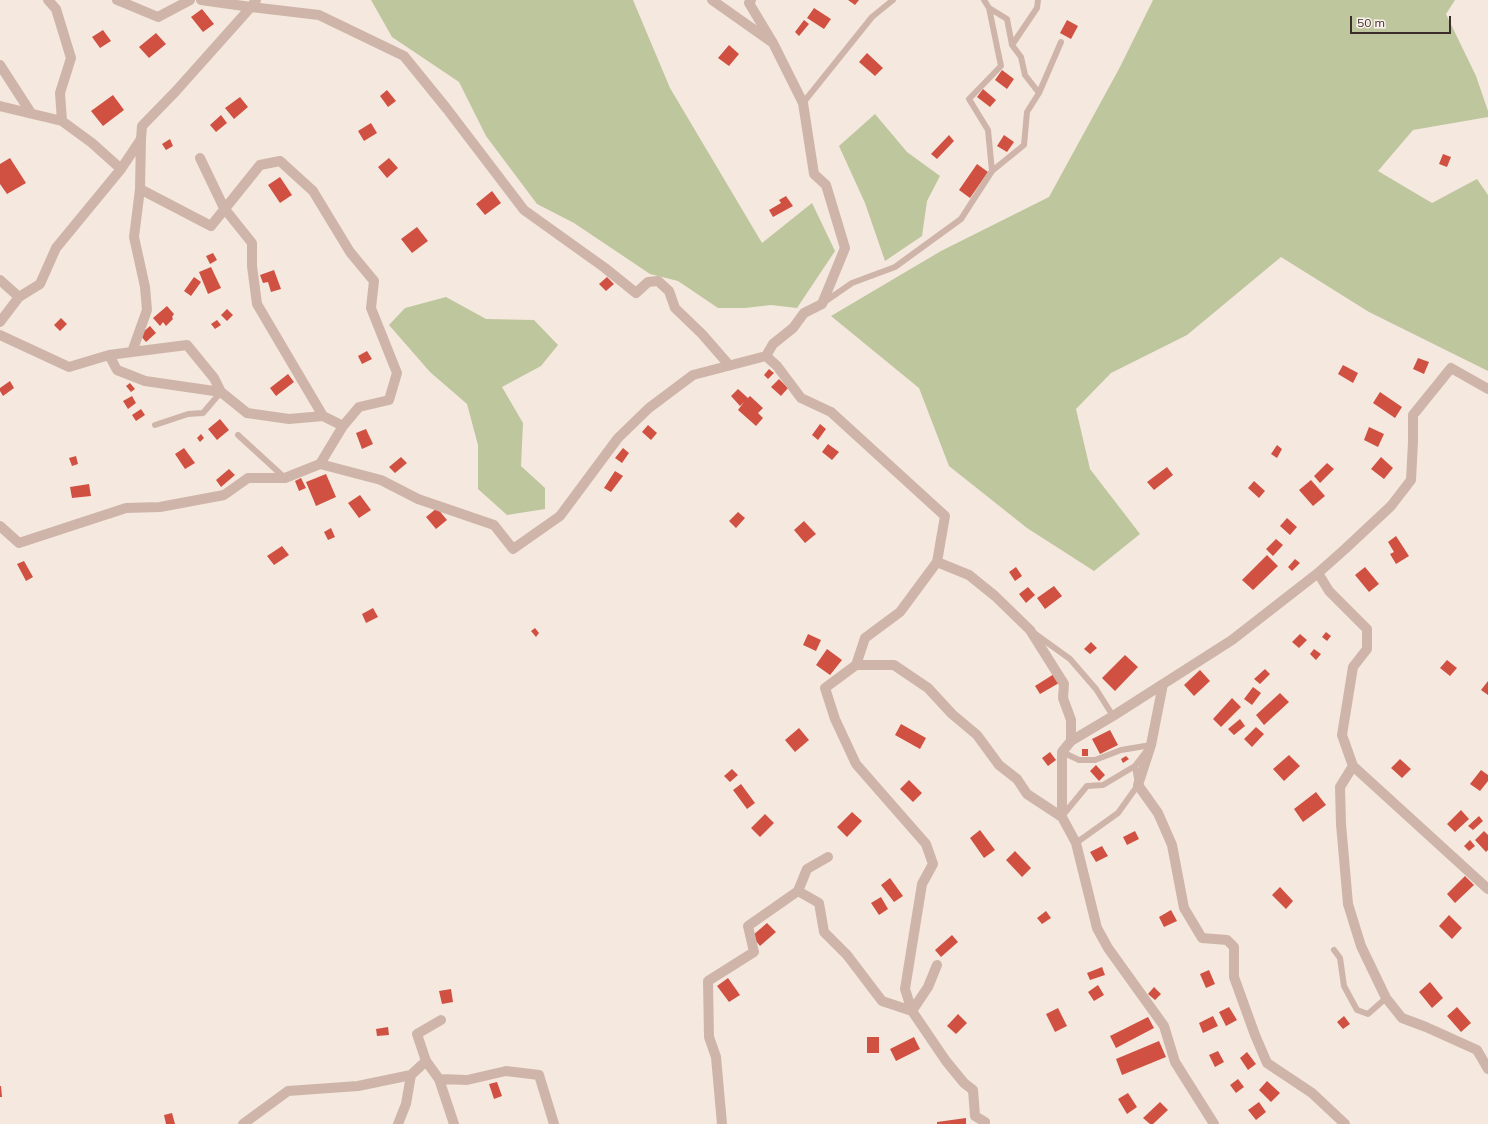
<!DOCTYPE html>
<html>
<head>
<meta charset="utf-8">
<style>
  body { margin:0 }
  #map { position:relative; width:1488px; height:1124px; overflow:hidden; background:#f5e8df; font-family:Mulish,sans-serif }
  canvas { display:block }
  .scale { position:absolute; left:1350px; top:16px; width:101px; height:18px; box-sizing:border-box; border:2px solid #3c2d2a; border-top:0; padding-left:5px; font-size:12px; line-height:14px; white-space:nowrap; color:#3c2d2a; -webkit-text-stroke:3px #fcf3ed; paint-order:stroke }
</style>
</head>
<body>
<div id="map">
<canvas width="1488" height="1124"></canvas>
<div class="scale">50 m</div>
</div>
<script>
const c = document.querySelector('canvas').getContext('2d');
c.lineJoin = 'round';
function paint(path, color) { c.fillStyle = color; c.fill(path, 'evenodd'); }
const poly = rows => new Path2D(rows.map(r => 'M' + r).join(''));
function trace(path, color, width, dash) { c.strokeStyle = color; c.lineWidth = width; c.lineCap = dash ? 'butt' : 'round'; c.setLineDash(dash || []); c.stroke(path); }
const green = poly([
  [371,0,633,0,670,88,762,243,812,203,835,251,797,308,771,305,745,308,718,308,678,281,650,274,574,223,537,204,486,136,459,82,392,37],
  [1153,0,1455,0,1446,14,1476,76,1488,111,1488,117,1413,130,1378,171,1432,203,1477,179,1488,195,1488,371,1369,312,1281,257,1187,335,1111,373,1076,409,1090,469,1140,534,1094,571,1027,528,949,466,919,388,831,316,941,251,1049,197,1120,67],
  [875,114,907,152,940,176,927,201,922,236,885,261,865,203,839,146],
  [446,297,486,319,534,320,558,345,541,366,502,387,523,423,521,466,545,488,545,509,507,515,478,489,478,445,467,404,430,372,389,325,405,308]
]);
const building = poly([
  [848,0,859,0,855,5],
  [814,8,831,19,824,29,807,18],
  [202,9,214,24,203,32,191,17],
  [804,20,809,24,799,36,795,32],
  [1067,20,1078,26,1071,39,1060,33],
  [103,30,111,41,100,48,92,37],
  [156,33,166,44,149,58,139,47],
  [729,45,739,54,729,66,718,58],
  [867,53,883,68,875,76,859,62],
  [1002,70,1014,79,1007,89,995,80],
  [983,89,996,100,990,107,977,97],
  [387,90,396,101,388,107,380,96],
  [113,95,124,110,103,126,91,111],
  [240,97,248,107,234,119,225,108],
  [221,115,227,123,216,132,210,125],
  [371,123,377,133,364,141,358,131],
  [949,135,954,141,937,159,931,154],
  [1004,135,1014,142,1007,152,997,146],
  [170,139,173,146,166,150,162,144],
  [1443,154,1451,157,1447,167,1439,164],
  [10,158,26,183,7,194,0,184,0,164],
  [389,158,398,168,387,178,378,167],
  [977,164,988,172,970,198,959,190],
  [280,177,292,195,280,203,268,185],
  [492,191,501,203,485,215,476,204],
  [786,196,793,206,773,217,769,210,781,203,779,200],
  [417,227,428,241,412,253,401,239],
  [213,253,217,260,210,264,206,256],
  [211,267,221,288,208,294,199,272],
  [274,270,281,289,271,292,268,282,263,283,260,275],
  [194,277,201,282,191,296,184,291],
  [607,277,614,284,606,291,599,284],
  [167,306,174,314,172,317,173,319,166,326,163,322,160,326,153,318],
  [227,309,233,315,227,321,221,315],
  [61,318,67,324,60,331,54,325],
  [217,320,221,325,215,329,211,324],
  [150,326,156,333,146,342,140,335],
  [367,351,372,359,362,364,358,356],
  [1418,358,1429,362,1424,374,1413,369],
  [1343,365,1358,373,1353,383,1338,374],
  [769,369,774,373,768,379,764,375],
  [288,374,294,382,276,396,270,388],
  [779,379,788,388,781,396,771,387],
  [10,381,14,388,3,396,0,391,0,388],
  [130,383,135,389,131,392,126,386],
  [738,389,748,398,750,396,763,408,758,413,763,418,756,426,738,410,744,402,740,406,731,396],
  [1380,392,1402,407,1395,418,1373,403],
  [132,396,136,403,128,409,123,401],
  [141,409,145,415,136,421,132,415],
  [220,419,229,430,217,440,208,429],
  [820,424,826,429,818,440,812,435],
  [648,425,657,433,651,440,642,432],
  [1369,427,1384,434,1378,447,1364,440],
  [366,429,373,444,362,449,356,433],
  [201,434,204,438,200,442,197,438],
  [828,444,839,452,832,460,822,452],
  [1277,445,1282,449,1277,458,1271,454],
  [184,448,195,463,185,469,175,454],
  [623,448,629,453,622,463,615,458],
  [76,456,78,464,72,466,69,458],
  [401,457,407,463,395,473,389,467],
  [1381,457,1393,468,1384,479,1371,469],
  [1327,463,1334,469,1320,483,1314,476],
  [1167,467,1173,475,1154,490,1147,482],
  [229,469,235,475,221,487,216,480],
  [615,471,623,476,611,492,604,488],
  [326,474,336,497,316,506,306,482],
  [301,478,306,488,299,491,295,481],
  [1311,480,1325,496,1313,506,1299,490],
  [1254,481,1265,491,1259,498,1248,488],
  [89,484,91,496,72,498,70,487],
  [360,495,371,510,359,518,348,503],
  [437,508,447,520,436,529,426,517],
  [738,512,745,518,736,528,729,521],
  [1287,518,1297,527,1290,535,1280,526],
  [804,521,816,534,805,543,794,530],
  [331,528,335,537,328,540,324,532],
  [1396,536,1409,556,1396,564,1390,554,1394,552,1388,542],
  [1276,539,1283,545,1273,556,1266,549],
  [282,546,289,555,274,565,267,556],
  [1267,555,1278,566,1253,590,1242,580],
  [1295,559,1300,563,1292,571,1288,567],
  [24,561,33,577,26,581,17,564],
  [1016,567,1022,576,1015,581,1009,572],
  [1365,567,1379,584,1369,592,1355,575],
  [1054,586,1062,596,1045,609,1037,598],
  [1028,587,1035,595,1026,603,1019,594],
  [373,608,378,617,366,623,362,614],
  [535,628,539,633,536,637,531,631],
  [1326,632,1331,636,1327,641,1322,637],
  [808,634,821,640,816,651,803,645],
  [1300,634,1307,640,1299,648,1292,642],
  [1091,642,1097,648,1090,654,1084,649],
  [827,649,842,660,830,675,816,665],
  [1314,649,1321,654,1316,660,1310,654],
  [1125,655,1138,667,1115,691,1102,678],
  [1447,660,1457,668,1450,676,1440,668],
  [1265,669,1270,674,1260,684,1254,679],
  [1200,670,1210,681,1194,696,1184,685],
  [1054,674,1059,683,1040,694,1035,686],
  [1488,681,1488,695,1481,690],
  [1253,687,1261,693,1252,705,1244,699],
  [1280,693,1289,702,1264,725,1256,715],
  [1232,698,1241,707,1221,727,1213,719],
  [1240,719,1245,726,1234,735,1228,729],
  [901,724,926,738,920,749,895,735],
  [1256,727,1264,734,1252,747,1244,739],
  [799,728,809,740,795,752,785,740],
  [1110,730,1118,745,1100,754,1092,739],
  [1082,749,1088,749,1088,756,1082,756],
  [1050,752,1056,760,1048,766,1042,758],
  [1289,755,1300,766,1284,781,1273,769],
  [1126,756,1129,759,1123,763,1121,759],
  [1400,759,1411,769,1402,778,1391,768],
  [1096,765,1105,775,1099,781,1090,771],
  [732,769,738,775,730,782,724,776],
  [1481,770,1488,775,1488,781,1480,791,1470,784],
  [909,780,922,793,913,802,900,789],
  [741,784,755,803,747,809,733,790],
  [1316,792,1326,805,1303,822,1294,809],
  [1461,810,1469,819,1455,832,1447,824],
  [852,812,862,821,847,837,837,827],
  [765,814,774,823,760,837,751,828],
  [1479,816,1483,821,1473,830,1468,826],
  [980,830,995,850,984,858,970,838],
  [1135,831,1139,839,1127,845,1123,837],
  [1484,831,1488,835,1488,850,1486,852,1475,840],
  [1470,840,1475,846,1469,851,1464,846],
  [1102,846,1108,856,1096,862,1090,852],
  [1015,851,1031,868,1022,877,1006,860],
  [1465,876,1474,885,1455,903,1447,894],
  [890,878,903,896,894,902,881,885],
  [1280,887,1293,901,1286,909,1272,895],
  [881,897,888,909,879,915,871,903],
  [1171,910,1177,921,1164,927,1159,917],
  [1046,911,1051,918,1042,924,1037,918],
  [1449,915,1462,928,1452,939,1439,926],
  [767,923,776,932,760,946,752,936],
  [952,935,958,942,941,957,935,950],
  [1102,967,1105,975,1090,980,1087,973],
  [1209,970,1215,984,1206,988,1200,974],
  [728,978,740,995,729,1002,717,986],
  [1430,982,1443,998,1432,1008,1419,992],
  [1098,985,1104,995,1094,1001,1088,992],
  [1154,987,1161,994,1155,1000,1148,994],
  [451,989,453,1002,442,1004,439,991],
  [1229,1007,1237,1020,1226,1026,1219,1012],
  [1457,1007,1471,1023,1461,1032,1447,1016],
  [1058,1008,1067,1026,1055,1032,1046,1014],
  [958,1014,967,1023,956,1034,947,1026],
  [1213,1016,1218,1026,1203,1033,1199,1023],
  [1344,1016,1350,1024,1343,1029,1337,1022],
  [1148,1017,1154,1028,1116,1048,1110,1036],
  [388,1027,389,1035,377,1036,376,1029],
  [867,1037,879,1037,879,1053,867,1053],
  [914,1037,920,1049,896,1061,890,1049],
  [1159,1041,1166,1057,1122,1075,1116,1059],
  [1218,1051,1224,1062,1215,1067,1209,1055],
  [1247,1052,1256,1064,1248,1070,1240,1058],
  [1238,1079,1244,1087,1236,1093,1230,1085],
  [1267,1081,1280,1093,1271,1102,1259,1090],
  [497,1082,502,1096,494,1099,489,1084],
  [0,1086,1,1086,2,1097,0,1097],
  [1128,1093,1137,1107,1127,1114,1118,1099],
  [1160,1102,1168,1110,1153,1124,1150,1124,1143,1118],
  [1259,1102,1266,1112,1256,1120,1248,1110],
  [172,1113,175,1124,166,1124,164,1115],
  [966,1118,966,1124,937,1124,937,1122]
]);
const lane = poly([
  [984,0,989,8,1007,19,1012,45,1037,8,1038,0],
  [989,8,1001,66,969,99,988,130,992,171],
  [1039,93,1061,42],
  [803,103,872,17,893,0],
  [823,303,852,283,895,267,961,219,992,171,1024,145,1027,112,1039,93,1025,75,1021,57,1012,45],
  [155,425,188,414,203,413,221,392],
  [238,435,285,478],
  [1034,633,1070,659,1096,689,1113,716],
  [1062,752,1079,760,1095,760,1121,750,1151,745,1135,766,1103,785,1087,786,1063,815],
  [1076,843,1118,813,1138,785,1135,766],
  [1334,950,1340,958,1344,986,1357,1010,1368,1014,1386,998]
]);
const street = poly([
  [48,0,56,9,71,58,60,93,62,121],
  [117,0,158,17,190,0],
  [201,0,251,7,256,0],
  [712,0,773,43,749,3,751,0],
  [0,65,31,113],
  [0,106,62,121,92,143,121,169],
  [141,139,142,126,176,91,251,7,319,15,404,56,447,109,524,210,605,268,636,293,648,282,658,281,669,291,675,308,702,334,729,365],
  [200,158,224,208,252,243,252,266,257,304,323,416],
  [140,189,211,226,260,165,280,161,313,191,350,252,374,281,371,308,397,373,389,400,359,407,343,426],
  [0,280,19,297],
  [0,322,19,297,40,284,56,248,121,169,141,139,140,189,134,237,145,287,147,310,132,352,109,355],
  [0,335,69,367,109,355,117,370,145,381,221,392,247,413,289,419,323,416,343,426,320,464],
  [132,352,187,345,214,378,221,392],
  [766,356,773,344,793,328,804,313,822,304,845,248,826,185,814,174,803,103,773,43],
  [0,526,19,543,126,508,160,507,224,495,248,478,285,478,320,464,381,480,418,499,494,525,513,549,560,516,618,438,649,408,693,375,766,356,777,366,801,398,831,412,945,516,937,562,900,612,865,638,856,665],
  [937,562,969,575,995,596,1030,630,1064,684,1063,698,1071,720,1071,741],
  [1318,573,1329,591,1367,629,1367,649,1353,667,1342,735,1353,766,1488,889],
  [1163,684,1151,745,1138,785,1158,813,1172,845,1184,908,1202,938,1227,940,1234,947,1234,977,1255,1035,1267,1063,1312,1093,1345,1124],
  [1353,766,1340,787,1341,824,1348,904,1361,946,1386,998,1402,1018,1426,1027,1477,1050,1488,1069],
  [798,891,819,903,824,932,847,955,882,1001,912,1011,946,1061,964,1083,973,1090,975,1116,985,1122,984,1124],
  [937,965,928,987,912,1011,905,989,922,884,933,864,926,844,856,764,835,719,825,688,856,665,894,665,928,688,952,714,977,735,999,765,1017,779,1027,794,1062,817],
  [441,1020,417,1034,426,1061,439,1079,467,1080,506,1071,539,1075,554,1124],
  [439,1079,454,1124],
  [243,1124,288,1091,358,1086,411,1075],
  [398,1124,406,1104,411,1075,426,1061],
  [722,1124,716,1057,709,1037,708,981,754,952,748,926,798,891,807,869,828,857],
  [1214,1124,1175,1062,1164,1026,1108,948,1097,928,1076,843,1062,817,1062,752,1071,741,1113,716,1232,640,1318,573,1345,549,1391,506,1411,480,1413,442,1413,415,1451,368,1488,389]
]);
paint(green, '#bec69d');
paint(building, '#d05142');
trace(lane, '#cfb5a9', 6);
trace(street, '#cfb5a9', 10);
</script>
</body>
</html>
